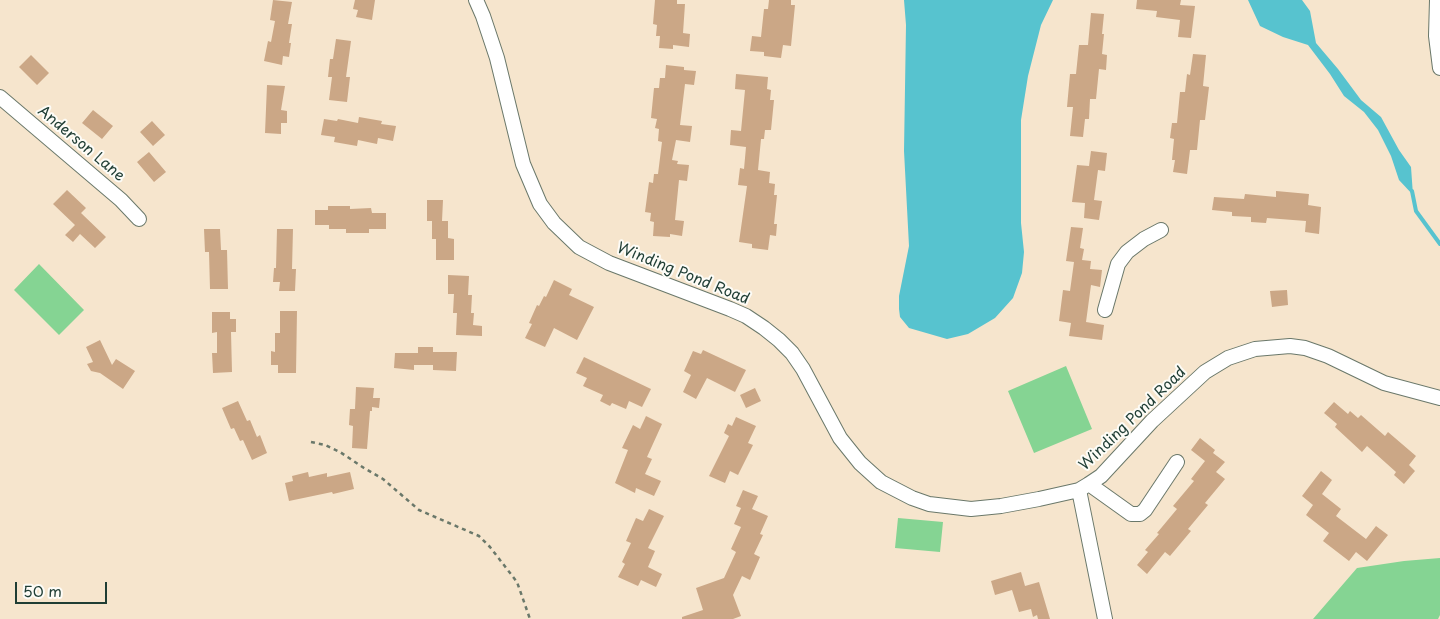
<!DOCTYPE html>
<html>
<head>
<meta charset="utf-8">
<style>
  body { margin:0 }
  #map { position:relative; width:1440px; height:619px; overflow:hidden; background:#f6e5cd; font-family:"Playpen Sans",sans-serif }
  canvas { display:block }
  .scale { position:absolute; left:15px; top:582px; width:92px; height:22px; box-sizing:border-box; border:2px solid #1f3d34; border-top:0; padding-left:6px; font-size:15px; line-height:18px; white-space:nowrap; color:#1f3d34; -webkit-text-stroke:4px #fdfcf7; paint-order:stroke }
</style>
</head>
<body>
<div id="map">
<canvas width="1440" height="619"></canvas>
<div class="scale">50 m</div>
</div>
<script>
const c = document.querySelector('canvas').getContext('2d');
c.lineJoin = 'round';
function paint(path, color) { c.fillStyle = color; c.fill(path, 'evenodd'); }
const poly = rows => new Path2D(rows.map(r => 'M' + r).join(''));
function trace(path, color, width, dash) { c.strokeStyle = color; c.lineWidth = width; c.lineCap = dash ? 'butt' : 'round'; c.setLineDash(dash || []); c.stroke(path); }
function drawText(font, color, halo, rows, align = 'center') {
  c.font = font + ' "Playpen Sans",sans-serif'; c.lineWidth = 4; c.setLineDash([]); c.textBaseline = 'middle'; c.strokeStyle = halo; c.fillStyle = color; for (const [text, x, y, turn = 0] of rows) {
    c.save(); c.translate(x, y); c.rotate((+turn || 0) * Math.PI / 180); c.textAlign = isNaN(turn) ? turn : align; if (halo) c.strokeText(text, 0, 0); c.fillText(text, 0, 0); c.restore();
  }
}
const green = poly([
  [39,264,84,310,59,335,14,290],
  [1066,366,1092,429,1034,453,1008,391],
  [898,518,943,522,940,552,895,548],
  [1440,558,1440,615,1438,619,1313,619,1357,568,1404,561]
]);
const water = poly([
  [904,0,1053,0,1041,25,1028,76,1021,120,1021,223,1024,252,1022,273,1013,298,995,318,968,334,947,339,909,328,900,317,899,309,899,296,909,246,904,151,906,25],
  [1248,0,1302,0,1310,11,1316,43,1338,69,1361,100,1381,117,1399,150,1411,167,1413,195,1399,180,1391,156,1378,130,1364,112,1344,96,1330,74,1308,45,1283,37,1260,26]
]);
const stream = poly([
  [1412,191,1416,211,1440,244]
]);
const building = poly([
  [273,0,292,2,288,24,292,24,289,43,291,43,289,57,283,56,282,65,264,61,268,41,271,42,275,21,270,20],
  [355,0,375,0,372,20,356,17,358,10,353,9],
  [655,0,677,0,677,4,685,4,683,33,690,34,689,47,673,45,673,49,659,48,660,36,656,36,657,25,653,24],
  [769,0,791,0,791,5,795,5,791,46,783,45,781,58,764,56,764,52,750,51,752,36,761,37,764,9,768,9],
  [1137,0,1181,0,1180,5,1195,6,1191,38,1178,37,1180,20,1156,17,1157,11,1136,9],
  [1091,13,1104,14,1102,34,1104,34,1102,54,1107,55,1106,70,1099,69,1096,99,1090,99,1089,119,1085,119,1083,137,1070,136,1073,107,1067,107,1070,74,1076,74,1079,45,1088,45],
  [336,39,351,41,346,77,350,77,347,102,329,100,332,77,328,77,330,59,333,59],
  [1193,54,1206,55,1203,86,1209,87,1205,120,1200,120,1197,150,1190,150,1187,174,1173,172,1175,160,1172,160,1174,139,1170,138,1172,123,1177,123,1180,92,1185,92,1187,74,1190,75],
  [31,55,49,73,37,85,19,67],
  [666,65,684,67,684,70,696,71,694,85,685,84,680,125,692,126,690,142,676,140,672,160,678,161,677,164,689,165,687,181,679,180,675,220,684,221,682,236,670,234,670,237,653,236,654,222,650,221,651,213,645,212,649,182,653,183,654,174,658,174,662,142,658,141,659,129,655,128,657,119,651,118,654,88,659,88,660,78,665,78],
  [736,74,768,77,767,89,771,90,770,100,774,100,771,130,765,130,764,139,761,139,758,170,770,172,769,183,775,184,774,195,777,195,774,224,777,224,776,236,770,235,768,250,752,248,752,244,739,242,747,186,738,185,740,168,744,169,746,147,730,145,731,130,741,131,745,90,735,89],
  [267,85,285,86,281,110,287,111,287,123,281,123,281,134,265,133],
  [93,110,113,126,102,139,82,123],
  [359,117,382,121,381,124,396,126,393,141,378,138,377,144,358,140,357,146,334,142,335,137,321,135,324,119,337,121,338,119,358,123],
  [152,121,165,135,153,146,140,132],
  [1091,151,1107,153,1105,171,1098,170,1094,200,1102,201,1099,220,1084,218,1085,203,1072,202,1077,165,1089,166],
  [149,152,166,172,154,182,137,162],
  [67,190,86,208,81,213,106,237,95,248,80,234,73,242,65,235,75,225,53,204],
  [1276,191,1309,194,1308,205,1321,207,1319,234,1305,232,1306,221,1267,218,1266,223,1251,222,1251,217,1232,216,1232,212,1212,210,1214,197,1244,199,1245,194,1276,197],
  [427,200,443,200,442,221,448,221,448,238,454,239,454,260,436,260,436,239,432,239,432,221,427,221],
  [328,206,350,206,350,209,371,208,372,213,386,213,386,229,369,229,369,233,346,233,346,229,329,229,329,225,315,225,315,210,328,210],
  [1071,227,1083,228,1080,248,1084,249,1082,260,1091,261,1090,269,1102,270,1100,287,1091,285,1086,322,1104,325,1102,340,1069,336,1071,323,1059,321,1063,290,1070,291,1074,262,1066,261],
  [204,229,220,229,221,250,227,250,228,289,210,289,209,252,205,252],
  [277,229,293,229,292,269,296,269,295,291,279,291,280,282,273,282,274,268,276,268],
  [448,275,469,276,468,295,472,295,471,313,474,313,473,325,482,326,482,336,456,335,457,313,453,313,454,294,448,294],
  [554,280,572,289,569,295,594,307,577,340,554,328,545,347,525,338,532,324,529,323,537,305,539,306,544,296,546,297],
  [1287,290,1288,305,1272,307,1270,291],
  [280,311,297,311,296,373,278,373,278,365,271,365,271,351,275,352,275,333,280,333],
  [212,312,230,312,230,319,236,319,236,332,231,332,232,372,213,373,212,353,217,353,217,332,212,333],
  [100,340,112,365,116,359,135,371,123,389,100,373,91,371,87,364,93,362,86,347],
  [418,347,433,347,433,352,457,352,456,371,433,370,433,365,414,365,414,370,394,368,395,353,418,353],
  [703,350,746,370,735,392,707,378,696,399,683,392,691,375,684,371,693,351,701,354],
  [584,357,651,389,642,407,629,401,626,409,612,403,610,406,600,401,603,395,583,386,587,378,576,373],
  [356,387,374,388,373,398,380,398,379,408,372,407,372,411,370,411,367,449,352,448,353,426,349,425,350,409,355,409],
  [755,388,761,401,746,408,740,395],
  [238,401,247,421,250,420,257,437,260,435,267,453,252,460,243,440,240,441,234,428,231,429,222,408],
  [1334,402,1348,414,1350,411,1358,418,1361,415,1385,436,1388,432,1416,456,1409,465,1415,471,1404,484,1394,475,1396,472,1367,446,1362,452,1335,427,1337,424,1324,413],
  [646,416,662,424,647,457,652,459,645,474,661,481,654,496,636,488,635,493,615,483,628,450,622,448,633,425,640,429],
  [736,417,756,426,748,443,753,445,738,475,730,471,725,483,709,476,729,436,724,433,728,424,732,426],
  [1200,438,1215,450,1213,453,1225,462,1216,472,1225,479,1205,503,1208,505,1188,529,1191,531,1170,556,1165,552,1147,574,1137,565,1148,552,1145,550,1159,534,1157,533,1177,509,1173,506,1194,481,1191,479,1205,461,1191,450],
  [1321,471,1332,480,1322,494,1341,509,1336,516,1366,539,1376,526,1388,535,1367,561,1356,552,1349,561,1323,541,1329,533,1306,515,1313,505,1302,496],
  [308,472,309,477,327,473,327,477,350,472,354,489,333,494,332,492,289,501,285,483,293,481,292,476],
  [743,490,758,496,752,509,768,516,760,534,763,535,754,554,760,557,750,580,742,576,733,595,741,616,733,619,682,619,682,617,703,610,696,588,724,578,736,552,731,549,741,527,734,524,741,508,736,506],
  [649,509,664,516,648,548,655,551,648,567,662,574,656,587,641,580,638,586,618,577,625,564,622,562,631,543,626,541,636,518,643,521],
  [1021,572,1025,586,1039,582,1050,619,1038,619,1037,615,1033,617,1031,609,1019,612,1012,590,995,595,991,581]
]);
const path = poly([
  [311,442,325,445,340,452,364,468,383,479,419,510,479,536,490,547,517,582,530,619]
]);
const minor = poly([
  [476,0,483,16,497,58,523,164,540,204,554,223,579,247,609,263,730,309,746,316,764,328,779,340,792,353,803,369,840,438,860,463,881,482,912,498,929,504,971,509,1001,506,1039,499,1079,490,1089,484,1101,476,1152,421,1205,372,1228,358,1255,349,1290,346,1305,348,1328,356,1384,383,1440,398],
  [1437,0,1436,36,1440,68],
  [0,97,121,200,139,219],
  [1105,310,1118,264,1127,252,1144,239,1161,230],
  [1089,484,1131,514,1140,514,1145,510,1177,462],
  [1079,490,1105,619]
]);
const streetNames = [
  ["Anderson Lane",81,144,40],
  ["Winding Pond Road",683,274,22],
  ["Winding Pond Road",1133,419,-44]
];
paint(green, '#85d493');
paint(water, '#57c3cf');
trace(stream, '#57c3cf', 4);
paint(building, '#cba786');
trace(minor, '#6a786a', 16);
trace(path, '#6a786a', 2.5, [4, 4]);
trace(minor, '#fff', 14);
drawText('15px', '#1f3d34', '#fdfcf7', streetNames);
</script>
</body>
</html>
